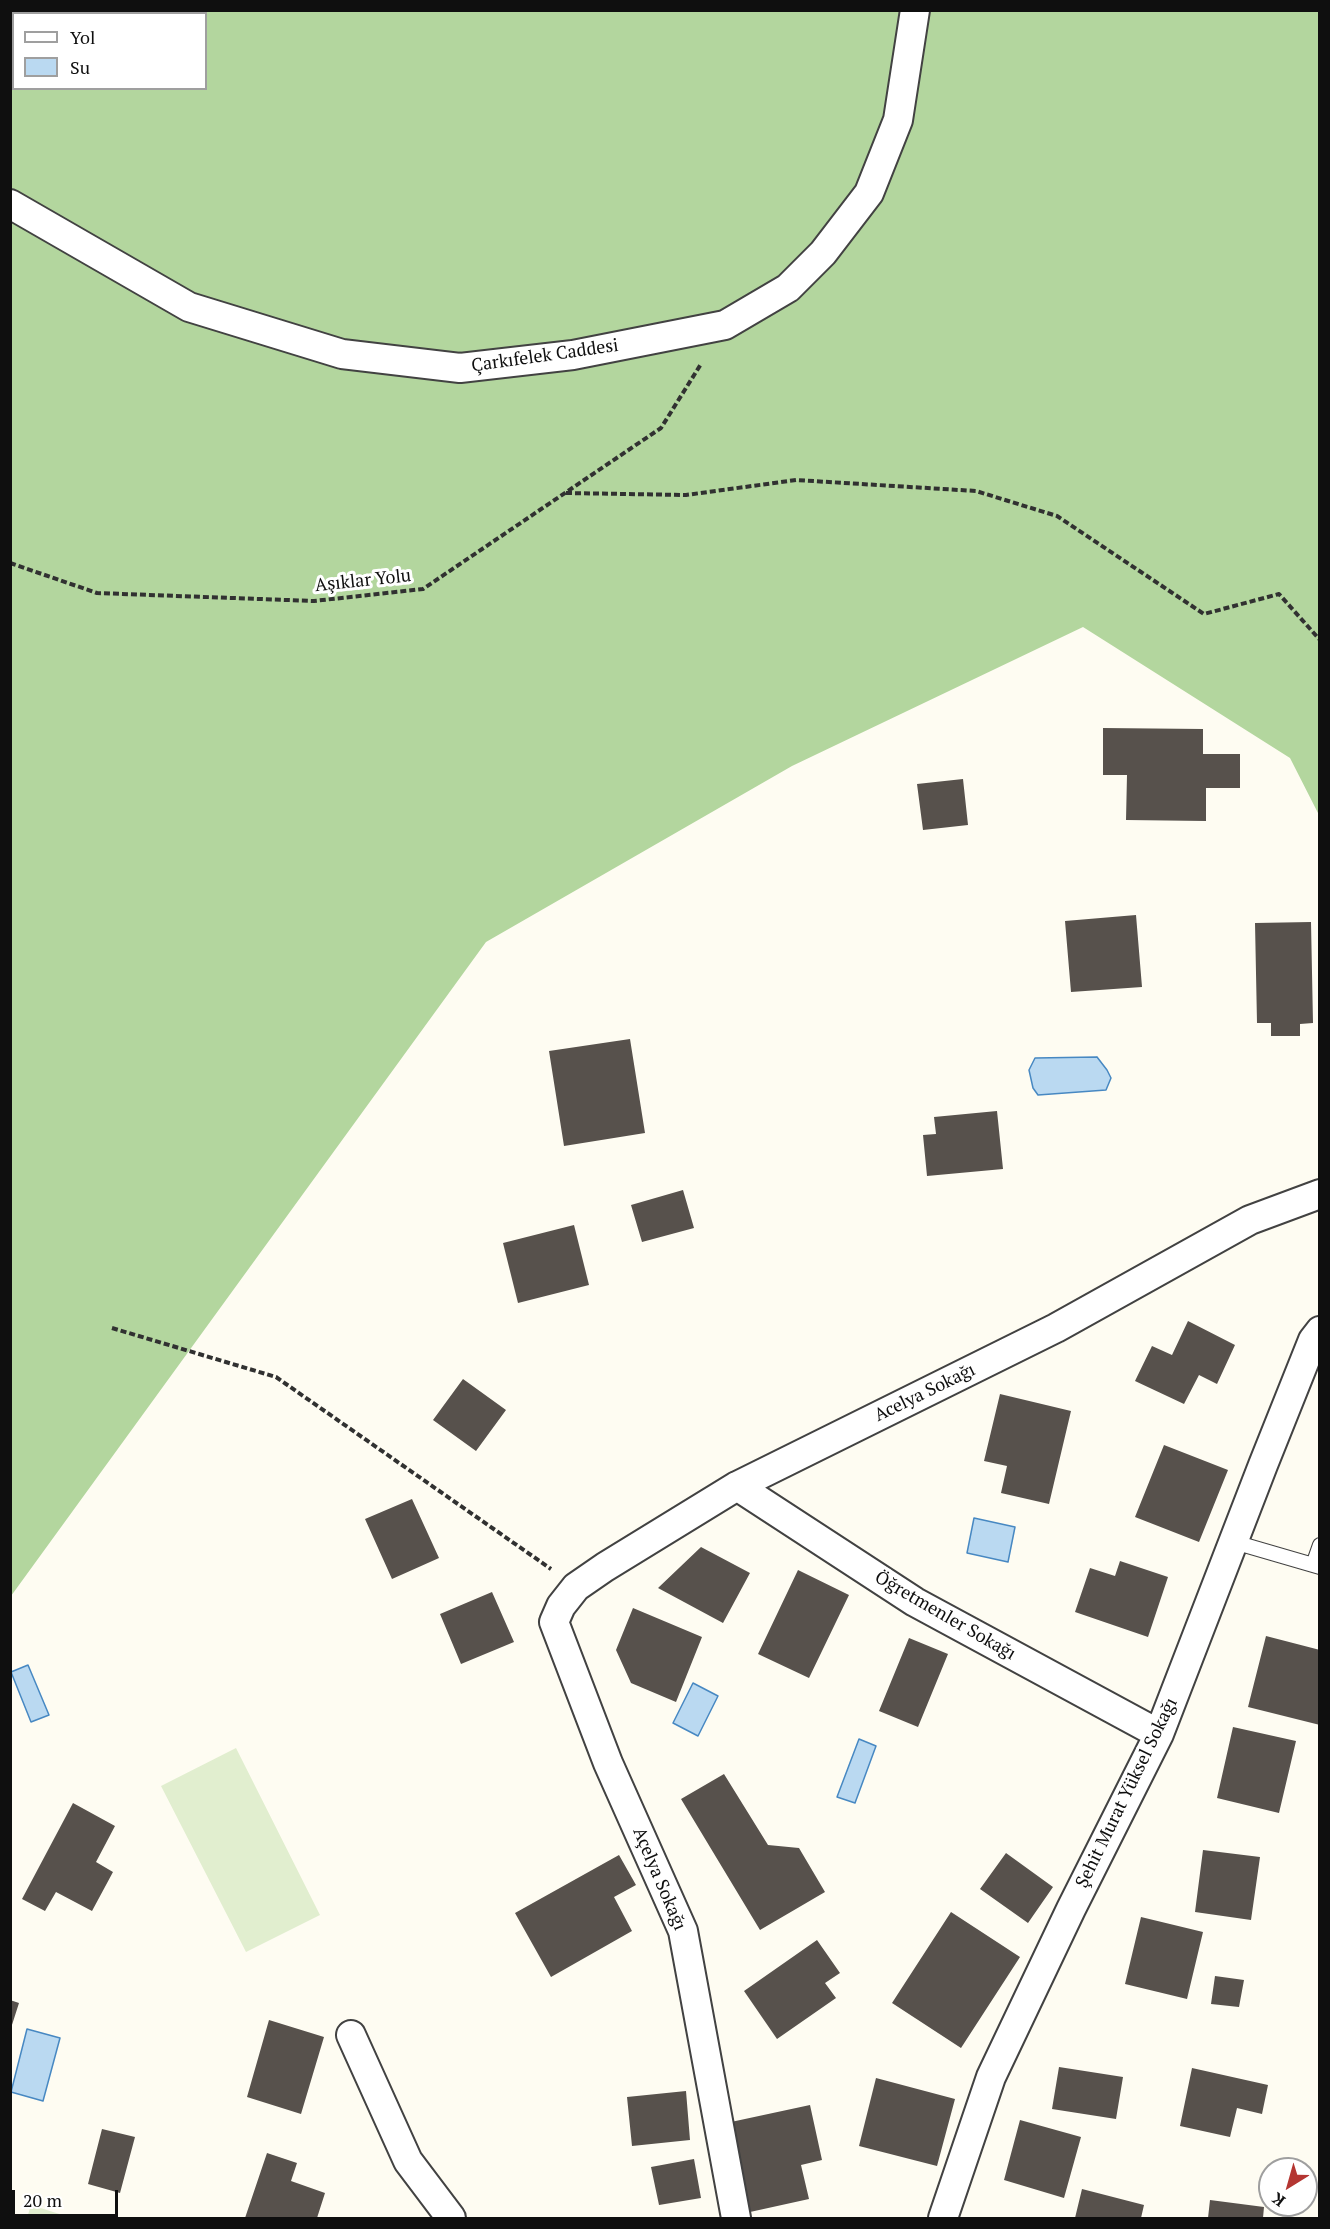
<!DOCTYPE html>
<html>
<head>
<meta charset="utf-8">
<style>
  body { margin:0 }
  #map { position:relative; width:1330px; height:2229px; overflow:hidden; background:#fefcf2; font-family:"PT Serif",serif }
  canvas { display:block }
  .frame { position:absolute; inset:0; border:12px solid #0f0f0f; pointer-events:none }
  .legend { position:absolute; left:12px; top:12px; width:195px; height:78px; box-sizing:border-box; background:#fff; border:2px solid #9f9f9f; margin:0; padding:8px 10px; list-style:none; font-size:18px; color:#0f0f0f }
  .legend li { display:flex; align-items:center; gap:12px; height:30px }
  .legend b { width:30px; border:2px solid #9f9f9f }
  .north { position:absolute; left:1258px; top:2157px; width:60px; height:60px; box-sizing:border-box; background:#fff; border:2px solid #9f9f9f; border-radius:50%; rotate:217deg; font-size:16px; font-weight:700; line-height:24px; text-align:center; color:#0f0f0f }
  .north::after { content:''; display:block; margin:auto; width:21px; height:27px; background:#b43632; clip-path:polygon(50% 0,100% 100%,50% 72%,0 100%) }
  .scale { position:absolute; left:12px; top:2190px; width:106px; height:27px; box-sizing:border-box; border:3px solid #0f0f0f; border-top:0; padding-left:8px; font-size:18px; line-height:21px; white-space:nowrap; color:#0f0f0f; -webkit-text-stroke:4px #fff; paint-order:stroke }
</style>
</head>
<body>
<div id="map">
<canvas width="1330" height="2229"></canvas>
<div class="frame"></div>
<ul class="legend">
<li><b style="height:8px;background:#fff"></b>Yol</li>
<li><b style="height:16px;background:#bad9f1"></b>Su</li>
</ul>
<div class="north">K</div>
<div class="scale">20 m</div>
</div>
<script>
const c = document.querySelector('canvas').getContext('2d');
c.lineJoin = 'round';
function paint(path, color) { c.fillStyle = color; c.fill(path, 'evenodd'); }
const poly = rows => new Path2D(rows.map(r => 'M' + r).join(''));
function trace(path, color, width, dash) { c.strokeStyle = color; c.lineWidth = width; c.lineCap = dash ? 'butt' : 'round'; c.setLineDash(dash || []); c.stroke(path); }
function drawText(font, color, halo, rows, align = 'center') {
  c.font = font + ' "PT Serif",serif'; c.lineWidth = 6; c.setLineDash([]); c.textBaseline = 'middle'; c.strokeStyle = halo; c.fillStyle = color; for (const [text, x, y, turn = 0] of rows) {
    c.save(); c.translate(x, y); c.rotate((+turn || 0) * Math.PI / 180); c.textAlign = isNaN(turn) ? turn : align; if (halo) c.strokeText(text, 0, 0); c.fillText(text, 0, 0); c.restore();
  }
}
const forest = poly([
  [11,11,1319,11,1319,815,1290,758,1083,627,792,766,486,942,11,1596],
  [14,14,206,14,206,88,14,88]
]);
const pitch = poly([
  [236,1748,320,1915,246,1952,161,1786],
  [31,2205,72,2218,27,2218]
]);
const water = poly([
  [1097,1057,1107,1070,1111,1078,1106,1090,1038,1095,1033,1088,1029,1070,1035,1058,1097,1057],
  [974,1518,1015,1527,1008,1562,967,1553,974,1518],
  [28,1665,49,1715,31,1722,11,1672,28,1665],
  [693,1683,718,1696,698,1736,673,1723,693,1683],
  [859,1739,876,1746,855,1803,837,1797,859,1739],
  [27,2029,60,2038,43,2101,11,2092,27,2029]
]);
const building = poly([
  [1103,728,1203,729,1203,754,1240,754,1240,788,1206,788,1206,821,1126,820,1127,775,1103,775],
  [963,779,968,825,923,830,917,784],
  [1136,915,1142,987,1071,992,1065,921],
  [1311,922,1313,1023,1300,1024,1300,1036,1271,1036,1271,1023,1257,1023,1255,923],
  [630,1039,645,1133,564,1146,549,1051],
  [997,1111,1003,1169,927,1176,923,1135,936,1134,934,1117],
  [683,1190,694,1228,642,1242,631,1205],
  [574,1225,589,1285,518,1303,503,1243],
  [1188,1321,1235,1345,1217,1384,1199,1375,1184,1404,1135,1381,1152,1346,1172,1355],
  [463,1379,506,1410,476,1451,433,1420],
  [1000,1394,1071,1411,1049,1504,1001,1493,1007,1466,984,1461],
  [1164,1445,1228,1470,1199,1542,1135,1517],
  [412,1499,439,1558,392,1579,365,1519],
  [701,1547,750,1573,723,1623,658,1588],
  [1120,1561,1168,1577,1148,1637,1075,1612,1090,1568,1115,1576],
  [798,1570,849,1595,809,1678,758,1654],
  [492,1592,514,1642,461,1664,440,1614],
  [633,1608,702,1637,676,1702,631,1683,616,1650],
  [1266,1636,1320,1650,1320,1725,1248,1707],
  [909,1638,948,1654,918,1727,879,1711],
  [1233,1727,1296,1741,1279,1813,1217,1798],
  [724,1774,768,1845,799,1848,825,1892,760,1930,681,1799],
  [73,1803,115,1826,96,1862,113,1872,92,1911,56,1892,45,1911,22,1899],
  [1203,1850,1260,1857,1251,1920,1195,1912],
  [1006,1853,1053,1887,1028,1923,980,1889],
  [619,1855,636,1885,614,1897,632,1931,551,1977,515,1913],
  [951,1912,1020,1957,961,2048,892,2003],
  [1141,1917,1203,1932,1187,1999,1125,1984],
  [817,1940,840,1973,825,1983,836,1998,777,2039,744,1991],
  [1215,1976,1244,1980,1239,2007,1211,2004],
  [10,2000,19,2003,11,2028,10,2028],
  [269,2020,324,2037,301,2114,247,2097],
  [1059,2067,1123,2077,1116,2119,1052,2109],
  [1192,2068,1268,2085,1262,2114,1237,2108,1230,2137,1180,2126],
  [876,2078,955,2099,937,2166,859,2146],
  [686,2091,690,2140,632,2146,627,2097],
  [810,2105,822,2160,801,2165,809,2199,750,2212,731,2122],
  [1020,2120,1081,2137,1064,2198,1004,2180],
  [102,2129,135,2137,120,2193,88,2184],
  [267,2153,297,2163,291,2181,325,2193,317,2218,245,2218],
  [694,2159,701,2198,659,2205,651,2167],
  [1082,2189,1144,2205,1141,2218,1075,2218],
  [1210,2200,1264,2207,1263,2218,1208,2218]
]);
const path = poly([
  [566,493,686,495,796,480,976,491,1057,516,1204,614,1279,594,1320,640],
  [10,563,97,593,314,601,423,589,661,428,701,364],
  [112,1328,276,1377,551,1569]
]);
const lane = poly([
  [1234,1542,1320,1567],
  [1313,1565,1320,1545]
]);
const street = poly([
  [10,204,189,307,342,354,460,368,573,355,725,325,788,288,823,253,869,193,898,120,915,10],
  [737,1486,915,1602,1159,1734],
  [351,2035,408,2161,451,2218],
  [736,2218,683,1931,608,1763,554,1622,561,1606,576,1587,605,1567,737,1486,1056,1328,1250,1220,1320,1194],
  [943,2218,991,2077,1071,1909,1159,1734,1263,1465,1313,1340,1320,1331]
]);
const streetNames = [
  ["Çarkıfelek Caddesi",545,356,-8],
  ["Aşıklar Yolu",363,581,-6],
  ["Acelya Sokağı",925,1393,-26],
  ["Öğretmenler Sokağı",945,1616,30],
  ["Şehit Murat Yüksel Sokağı",1127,1793,-64],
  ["Açelya Sokağı",659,1879,67]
];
paint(forest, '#b3d69e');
paint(pitch, '#e1eecf');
paint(water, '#bad9f1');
trace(water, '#4788c2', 1.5);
paint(building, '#57514c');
trace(lane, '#424242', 16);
trace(street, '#424242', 32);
trace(path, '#313131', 4, [6, 3]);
trace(lane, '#fff', 14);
trace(street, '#fff', 28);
drawText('18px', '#0f0f0f', '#fff', streetNames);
</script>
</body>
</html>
